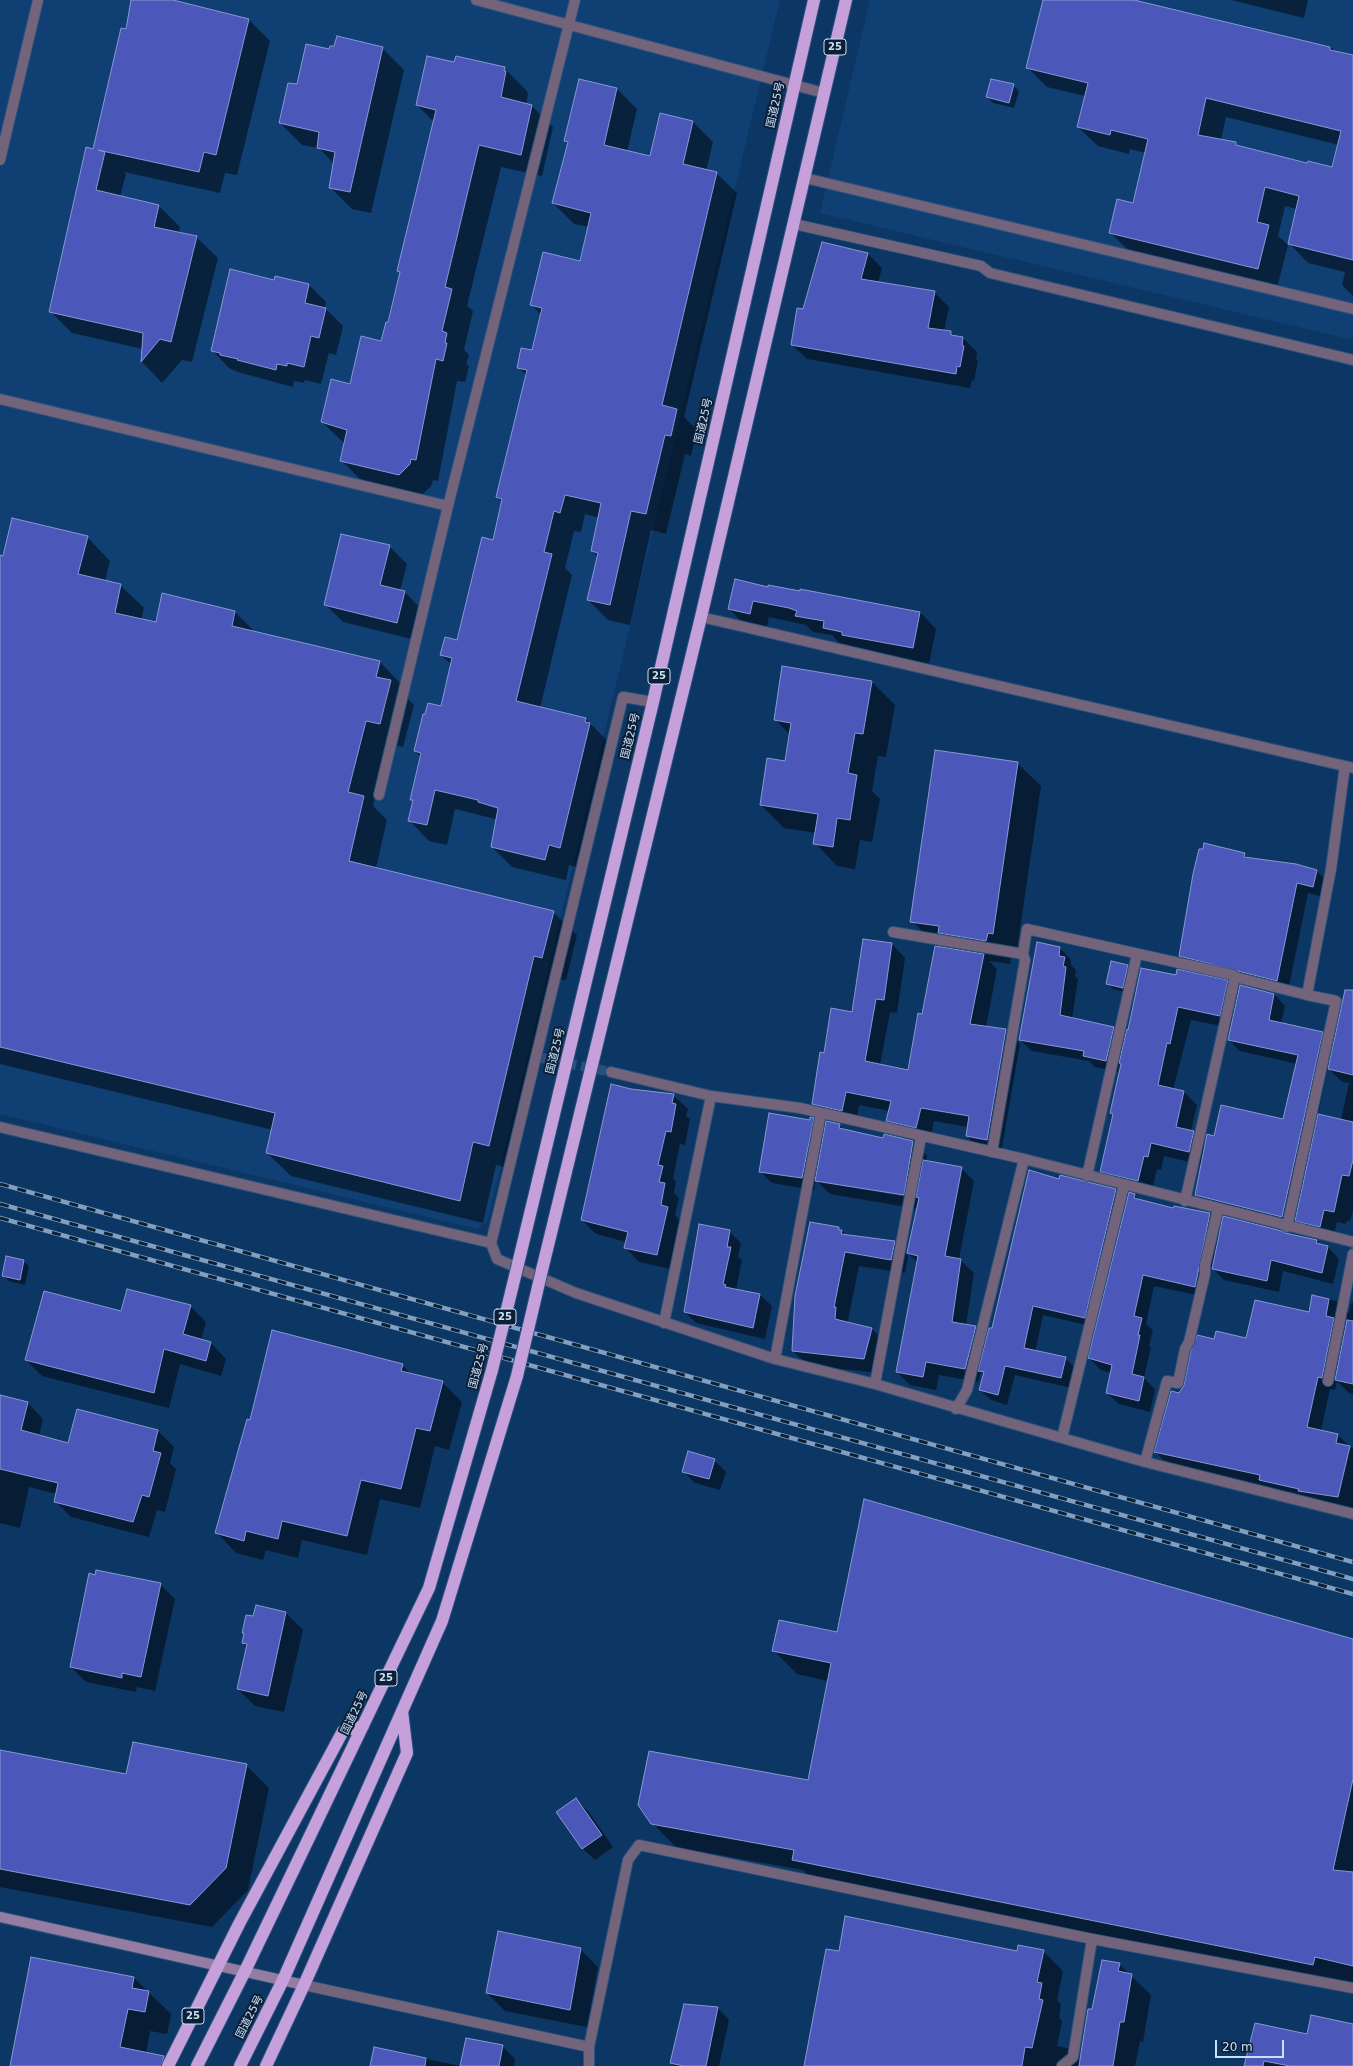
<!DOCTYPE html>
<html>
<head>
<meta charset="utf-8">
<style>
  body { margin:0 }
  #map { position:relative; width:1353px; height:2066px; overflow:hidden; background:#0c3764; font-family:"DejaVu Sans",sans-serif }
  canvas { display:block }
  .scale { position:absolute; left:1215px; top:2040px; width:69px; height:18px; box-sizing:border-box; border:2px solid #c9e0fd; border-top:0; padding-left:5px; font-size:12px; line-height:14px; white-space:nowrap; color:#c9e0fd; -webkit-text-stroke:3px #0d1f33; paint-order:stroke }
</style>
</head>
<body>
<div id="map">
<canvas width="1353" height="2066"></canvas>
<div class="scale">20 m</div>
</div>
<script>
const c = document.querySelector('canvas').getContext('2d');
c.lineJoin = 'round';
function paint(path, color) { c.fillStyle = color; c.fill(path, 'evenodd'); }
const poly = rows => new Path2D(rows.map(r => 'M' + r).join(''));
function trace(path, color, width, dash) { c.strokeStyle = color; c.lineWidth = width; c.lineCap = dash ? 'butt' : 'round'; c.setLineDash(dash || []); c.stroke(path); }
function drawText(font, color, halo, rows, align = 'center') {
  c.font = font + ' "DejaVu Sans","Noto Sans JP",sans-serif'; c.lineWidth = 4; c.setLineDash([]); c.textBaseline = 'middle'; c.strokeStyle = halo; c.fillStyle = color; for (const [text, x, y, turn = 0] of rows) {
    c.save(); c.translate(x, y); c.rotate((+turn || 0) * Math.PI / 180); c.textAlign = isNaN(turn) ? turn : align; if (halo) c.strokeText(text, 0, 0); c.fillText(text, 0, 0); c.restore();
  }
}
const built = poly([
  [0,0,780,0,488,1219,477,1229,0,1114],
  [870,0,1353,0,1353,340,820,213]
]);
const shadow = poly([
  [132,0,168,0,248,19,270,41,237,175,225,173,220,193,124,172,126,174,120,197,159,206,180,227,179,233,196,237,218,258,192,362,182,360,162,383,142,362,143,349,72,333,50,311,126,30],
  [1044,0,1131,0,1332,48,1335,52,1353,56,1353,296,1342,285,1345,272,1308,263,1289,243,1297,209,1285,206,1278,236,1288,245,1277,288,1130,252,1110,232,1134,204,1146,153,1130,149,1129,154,1098,146,1078,127,1085,96,1047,87,1028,68],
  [1226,117,1339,145,1333,168,1239,147,1236,143,1221,140],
  [1310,248,1352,258,1352,260,1310,250],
  [1231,0,1308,0,1304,18],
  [382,48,404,70,371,213,352,209,330,187,334,164,319,148,302,145,280,123,298,86,330,50],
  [455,63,504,68,526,90,528,94,526,104,532,106,553,127,542,176,501,167,467,306,473,311,464,350,469,355,466,364,469,366,465,382,457,381,438,481,433,480,431,486,421,496,363,482,341,460,345,444,322,422,382,342,400,273,398,271,434,122,417,105],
  [580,80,617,89,637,109,627,152,651,157,661,114,693,122,713,142,706,171,716,173,737,193,684,417,697,430,691,456,685,454,666,534,651,530,630,625,608,620,588,600,598,557,592,551,599,518,585,514,581,532,574,531,565,568,572,575,540,708,586,719,610,744,580,868,569,865,566,880,512,867,492,847,497,820,495,819,455,809,447,845,429,841,409,820,414,802,412,799,421,757,415,751,442,707,452,665,441,655,458,641,494,541,502,502,497,497,527,376,518,367,533,351,541,315,531,304,580,262,589,227,574,224,553,203,568,145,565,141],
  [1013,85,1019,91,1014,108,993,103,987,97],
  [867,253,882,268,878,283,934,292,949,307,944,331,951,332,955,337,963,338,977,352,976,359,978,361,974,381,972,380,970,388,807,359,792,345,804,310],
  [276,277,309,285,326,302,325,308,343,326,336,355,329,353,321,384,305,380,304,383,294,381,293,387,238,372,229,368,212,350,275,281],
  [87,537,110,561,105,581,120,585,144,608,141,620,157,624,235,612,255,632,380,662,403,686,401,692,414,705,403,747,389,744,373,806,387,820,376,868,553,912,577,935,566,980,558,979,512,1169,496,1165,483,1223,291,1176,267,1153,273,1130,0,1064,0,556,4,557],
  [389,546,407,564,400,591,405,592,422,610,415,640,343,622,325,604],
  [769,588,920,612,936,629,929,664,859,651,855,647,840,644,832,635,813,632,806,625,769,617,766,630,745,625,729,609],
  [872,682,895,705,886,757,878,756,872,791,880,799,872,842,860,840,855,869,837,866,815,843,816,833,784,828,761,805,786,762,790,735,775,719],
  [1017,763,1041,786,1016,957,1011,956,1010,964,989,961,997,969,986,1027,1006,1030,1020,1044,1001,1153,980,1150,967,1136,968,1127,934,1121,930,1141,901,1134,887,1121,889,1111,859,1105,856,1124,827,1118,814,1104,824,1054,853,1013,892,944,905,958,897,1013,890,1012,880,1065,908,1071,923,1015,936,945,912,921],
  [938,945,954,948,956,950,938,947],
  [1244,854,1249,859,1317,871,1327,881,1323,897,1308,893,1288,991,1191,967,1180,956],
  [1060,948,1071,960,1071,965,1076,970,1075,976,1078,979,1072,1019,1113,1028,1125,1039,1129,1031,1177,976,1227,981,1239,993,1241,986,1274,994,1285,1006,1281,1024,1322,1033,1334,1045,1352,990,1353,990,1353,1211,1350,1221,1347,1221,1346,1224,1337,1222,1333,1239,1309,1233,1295,1220,1294,1228,1208,1207,1196,1195,1202,1165,1164,1156,1161,1170,1157,1169,1151,1194,1114,1184,1101,1171,1122,1065,1120,1063,1118,1072,1095,1067,1089,1061,1032,1051,1020,1040],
  [1191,1020,1232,1028,1229,1040,1240,1051,1297,1064,1284,1120,1215,1137,1206,1144,1191,1131,1197,1105,1184,1092,1173,1090],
  [1328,1068,1342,1082,1349,1083,1341,1120,1318,1115],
  [1127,966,1133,972,1128,993,1113,989,1108,984],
  [631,1090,673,1095,688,1109,686,1116,690,1119,685,1145,680,1144,673,1178,676,1181,674,1193,679,1198,675,1215,682,1222,671,1269,639,1262,625,1247,626,1242,596,1234,582,1220],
  [813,1119,825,1131,839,1125,845,1130,883,1139,884,1135,913,1141,927,1156,926,1161,961,1168,974,1181,959,1259,974,1273,966,1325,976,1327,987,1338,1060,1176,1116,1190,1126,1200,1095,1327,1043,1315,1035,1352,1065,1358,1075,1368,1071,1388,1015,1375,1007,1405,991,1400,980,1390,984,1376,981,1372,978,1382,939,1375,936,1390,910,1385,897,1372,917,1262,908,1253,918,1209,830,1194,816,1180,814,1190,772,1183,760,1171],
  [831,1182,909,1195,908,1197,831,1184],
  [1130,1193,1135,1195,1141,1201,1174,1209,1174,1207,1210,1214,1222,1226,1317,1241,1322,1246,1328,1247,1339,1259,1333,1284,1283,1271,1279,1292,1224,1280,1212,1268,1206,1297,1154,1286,1146,1324,1153,1330,1149,1346,1151,1347,1144,1378,1155,1389,1150,1412,1119,1404,1107,1393,1112,1373,1101,1370,1089,1358],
  [839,1228,846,1235,894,1242,908,1256,905,1273,859,1266,848,1320,849,1324,872,1329,886,1343,878,1373,807,1365,793,1351],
  [729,1231,741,1243,738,1257,742,1260,736,1290,760,1295,772,1306,765,1339,696,1323,685,1312],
  [23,1261,29,1266,25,1285,9,1281,3,1275],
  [1313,1297,1337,1301,1349,1313,1351,1304,1353,1302,1353,1394,1349,1393,1337,1381,1335,1390,1330,1389,1321,1431,1337,1434,1350,1447,1353,1448,1353,1510,1273,1492,1267,1486,1168,1465,1156,1452,1180,1394,1214,1340,1247,1339,1310,1313],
  [190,1306,206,1322,201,1340,211,1343,226,1359,221,1376,180,1364,169,1408,42,1376,26,1360,121,1313],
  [402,1365,412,1375,442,1382,462,1402,449,1450,435,1446,420,1508,380,1499,367,1555,302,1540,298,1558,266,1550,263,1560,236,1553,217,1533],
  [0,1396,28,1403,43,1419,39,1436,69,1444,77,1410,158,1431,174,1447,170,1463,176,1469,165,1512,157,1510,149,1537,71,1517,55,1501,57,1494,29,1487,20,1528,0,1523],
  [714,1460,726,1472,720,1490,695,1483,683,1471],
  [160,1584,175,1599,155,1691,137,1687,136,1692,86,1682,71,1667],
  [286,1613,303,1630,284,1712,255,1706,238,1689,247,1647,243,1643,245,1635,243,1632,254,1617],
  [838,1633,1353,1640,1353,1983,1338,1980,1336,1987,816,1883,803,1870,676,1847,652,1823,808,1781,828,1681,797,1674,774,1651],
  [0,1751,127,1775,246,1765,269,1788,248,1890,212,1927,0,1887],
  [576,1799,588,1811,613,1847,595,1860,583,1849,558,1812],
  [580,1949,598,1967,587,2027,505,2011,487,1993],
  [1043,1951,1063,1971,1057,2000,1061,2004,1059,2018,1062,2021,1057,2046,1068,2048,1080,2061,1093,2011,1119,1964,1151,1995,1143,2042,1140,2041,1135,2066,805,2066,839,1952],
  [134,1978,171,2014,167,2034,150,2031,146,2054,158,2066,11,2066],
  [718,2008,729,2020,719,2066,674,2066,671,2063],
  [1353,2025,1353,2066,1245,2066,1307,2035],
  [502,2046,515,2059,514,2066,371,2066,375,2048,461,2066]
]);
const building = poly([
  [131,0,173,0,249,19,216,155,204,152,199,172,98,150,105,152,96,190,159,205,154,227,197,236,171,342,160,339,141,362,143,333,49,312,86,147,93,149,121,28,126,29,131,0],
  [1043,0,1134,0,1330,47,1330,50,1353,55,1353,260,1288,244,1299,196,1265,187,1257,222,1269,225,1258,269,1109,233,1117,199,1133,203,1148,139,1111,130,1110,135,1077,127,1088,83,1026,68,1043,0],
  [1206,98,1341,131,1332,167,1308,161,1307,163,1236,145,1236,142,1198,135,1206,98],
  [337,36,383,47,350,192,329,188,335,152,317,148,319,132,279,123,288,83,297,84,306,44,329,49,330,46,334,46,337,36],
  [427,56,454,62,456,56,505,67,504,71,506,71,501,97,532,105,521,155,479,145,445,287,452,289,442,331,447,333,445,343,447,343,443,361,436,359,416,460,411,459,410,464,399,475,340,461,347,430,321,422,331,379,350,384,361,336,381,341,386,322,388,322,400,272,397,271,436,110,416,105,427,56],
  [579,79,617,88,604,145,650,156,660,113,693,121,683,164,717,172,662,405,677,409,671,436,665,435,646,514,631,511,610,605,587,600,598,553,591,551,601,503,565,495,560,513,554,511,544,552,552,554,516,701,586,718,585,722,590,723,560,848,549,845,545,860,491,847,498,808,478,802,478,800,435,790,427,825,408,821,413,800,410,800,421,753,414,751,423,714,425,714,428,703,441,706,452,658,440,655,445,637,457,640,482,537,493,540,502,499,496,497,527,370,517,368,521,348,532,350,542,308,530,305,543,252,580,261,591,213,552,203,568,142,564,141,579,79],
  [991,79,1014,84,1009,103,986,97,991,79],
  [822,242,868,253,861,279,935,291,928,328,951,331,951,335,963,337,962,345,964,346,960,367,957,366,956,374,791,345,797,308,803,309,822,242],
  [230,269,274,280,275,276,309,284,305,303,326,308,319,338,311,336,304,367,287,363,287,366,277,364,276,370,237,360,238,359,220,355,220,353,211,351,230,269],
  [12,518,88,536,78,574,121,584,115,613,156,622,162,593,235,611,232,626,380,661,376,677,391,680,380,724,366,721,348,792,364,796,349,861,554,911,542,958,534,956,489,1146,473,1142,460,1201,266,1153,275,1113,0,1047,0,555,3,556,12,518],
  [341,534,390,545,380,585,405,591,397,623,324,605,341,534],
  [735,579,768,587,768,585,800,591,800,589,920,612,913,648,842,635,842,632,823,628,824,621,795,616,797,611,789,608,753,601,750,614,728,609,735,579],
  [782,666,872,681,863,734,855,733,848,773,857,775,850,820,837,818,833,847,813,844,818,814,760,805,767,758,785,761,791,723,774,720,782,666],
  [935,750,1018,762,993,934,988,933,986,941,938,933,939,926,910,922,935,750],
  [1204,843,1245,853,1244,857,1296,864,1317,870,1313,887,1297,883,1277,981,1179,956,1193,874,1199,849,1203,849,1204,843],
  [863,939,892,943,884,1000,876,999,865,1061,908,1070,918,1013,922,1014,935,946,984,954,970,1024,1006,1029,987,1140,966,1136,969,1116,921,1108,916,1128,886,1121,891,1101,846,1092,842,1111,812,1104,820,1052,824,1053,831,1008,852,1012,863,939],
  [1037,942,1060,947,1059,956,1065,957,1063,966,1066,967,1060,1015,1114,1027,1106,1061,1083,1056,1084,1051,1019,1040,1037,942],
  [1111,961,1128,965,1123,988,1106,984,1111,961],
  [1141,968,1176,975,1177,969,1228,980,1220,1016,1178,1007,1170,1044,1167,1043,1158,1085,1184,1091,1176,1127,1194,1131,1189,1152,1151,1143,1148,1157,1144,1156,1138,1181,1100,1172,1113,1114,1110,1113,1121,1064,1119,1063,1127,1029,1128,1030,1141,968],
  [1240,985,1274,994,1269,1020,1323,1032,1282,1217,1195,1195,1207,1134,1214,1136,1221,1105,1283,1119,1298,1055,1228,1040,1240,985],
  [1345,990,1353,990,1353,1075,1328,1069,1345,990],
  [611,1084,631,1089,674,1094,672,1103,676,1104,671,1132,666,1131,658,1165,663,1166,659,1182,665,1183,661,1205,668,1207,657,1255,624,1248,628,1232,581,1220,611,1084],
  [769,1113,810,1120,810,1117,814,1118,802,1178,759,1172,769,1113],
  [1318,1114,1353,1122,1353,1160,1349,1176,1342,1175,1334,1212,1324,1210,1320,1227,1295,1221,1318,1114],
  [826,1121,840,1124,839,1128,883,1138,884,1134,913,1141,904,1195,815,1181,826,1121],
  [923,1160,962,1167,945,1256,961,1259,952,1322,976,1326,965,1369,926,1362,923,1377,896,1372,918,1256,907,1253,919,1198,916,1197,923,1160],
  [1029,1170,1059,1179,1060,1175,1116,1189,1085,1318,1033,1306,1024,1348,1066,1357,1061,1378,1005,1366,998,1395,979,1390,984,1372,978,1371,989,1328,992,1328,1029,1170],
  [1129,1192,1135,1194,1134,1198,1173,1208,1174,1206,1210,1213,1195,1287,1143,1275,1134,1316,1142,1318,1138,1335,1140,1335,1132,1374,1144,1377,1139,1401,1106,1393,1112,1365,1088,1358,1129,1192],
  [1223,1216,1282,1231,1285,1233,1317,1240,1316,1243,1328,1246,1322,1273,1271,1260,1267,1281,1212,1269,1223,1216],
  [810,1222,839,1227,839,1230,842,1230,841,1234,895,1241,891,1260,845,1252,834,1307,836,1307,835,1319,872,1328,864,1359,792,1351,795,1296,810,1222],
  [699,1224,730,1230,727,1247,731,1247,723,1284,726,1285,725,1287,760,1294,753,1328,684,1312,699,1224],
  [6,1256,24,1260,20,1280,2,1276,6,1256],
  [127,1289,191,1305,183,1334,211,1342,206,1361,164,1349,154,1393,25,1360,44,1291,121,1311,127,1289],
  [1312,1295,1329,1299,1326,1316,1334,1318,1322,1378,1318,1377,1307,1427,1338,1434,1336,1443,1350,1446,1338,1497,1298,1491,1299,1489,1259,1480,1260,1475,1154,1452,1171,1391,1179,1393,1184,1385,1191,1351,1197,1335,1214,1339,1216,1331,1246,1338,1255,1300,1309,1312,1312,1295],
  [1347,1320,1353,1321,1353,1384,1335,1380,1347,1320],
  [272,1330,403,1364,401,1371,443,1381,430,1431,416,1428,401,1489,361,1480,347,1536,282,1521,278,1539,246,1531,244,1541,215,1533,247,1419,250,1420,272,1330],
  [0,1395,28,1402,21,1430,68,1443,77,1409,158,1430,153,1451,161,1453,149,1497,142,1495,133,1522,54,1502,58,1483,0,1469,0,1395],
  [688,1451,715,1459,709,1479,682,1472,688,1451],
  [864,1499,1353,1639,1353,1779,1333,1870,1353,1872,1353,1966,1315,1957,1313,1965,792,1860,794,1850,651,1824,638,1805,649,1751,808,1780,831,1663,772,1651,779,1620,837,1632,864,1499],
  [96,1570,161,1583,141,1677,122,1673,122,1678,70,1667,89,1573,95,1575,96,1570],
  [256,1605,286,1612,268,1696,237,1689,247,1644,242,1643,244,1633,242,1633,246,1615,253,1616,256,1605],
  [133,1742,247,1764,226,1868,190,1905,0,1869,0,1750,126,1774,133,1742],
  [576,1798,602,1835,582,1849,556,1812,576,1798],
  [845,1916,1017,1951,1018,1945,1044,1950,1037,1982,1042,1983,1039,1999,1043,2000,1032,2048,1025,2047,1022,2066,804,2066,826,1949,839,1951,845,1916],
  [498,1931,581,1948,570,2010,486,1993,498,1931],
  [31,1957,134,1977,132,1988,149,1991,145,2012,128,2009,120,2047,164,2056,161,2066,10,2066,31,1957],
  [1102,1960,1120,1963,1118,1971,1132,1974,1124,2022,1120,2022,1113,2066,1079,2066,1088,2009,1092,2009,1102,1960],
  [684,2004,718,2007,706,2066,683,2066,670,2063,684,2004],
  [1311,2015,1353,2024,1353,2066,1290,2066,1264,2061,1263,2066,1244,2066,1255,2023,1307,2034,1311,2015],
  [466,2038,503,2045,499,2066,460,2066,466,2038],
  [374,2047,426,2058,425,2066,370,2066,374,2047]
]);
const streetTunnel = poly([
  [537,1057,611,1072]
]);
const lane = poly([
  [476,0,824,93],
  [0,160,38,0],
  [805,178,1353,309],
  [0,399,448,506],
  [379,795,448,506,575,0],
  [1145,1462,1167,1381,1178,1383,1185,1349,1189,1342,1205,1274,1205,1265,1218,1209]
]);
const street = poly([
  [794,224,981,266,990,273,1353,360],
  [701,617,1353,768],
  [653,702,623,697,491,1243,497,1259,576,1293,775,1359,875,1384,1145,1462,1353,1514],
  [893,932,1023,954,1027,929,1233,975,1235,977,1307,995],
  [611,1072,711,1096,800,1108,1024,1159,1353,1242],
  [0,1127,491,1243],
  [992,1152,1025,960,1023,954],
  [1087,1176,1137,954],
  [1185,1201,1235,977],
  [1287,1227,1336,1001,1307,995,1331,869,1345,766],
  [664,1323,711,1096],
  [775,1359,821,1113],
  [1328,1381,1353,1254],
  [875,1384,921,1137],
  [956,1409,967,1390,1024,1159],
  [1062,1438,1124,1185],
  [304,1985,589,2047],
  [589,2066,589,2047,628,1860,639,1845,1092,1939,1353,1988],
  [1062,2066,1073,2057,1092,1939]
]);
const secondary = poly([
  [0,1917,304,1985]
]);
const highway = poly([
  [518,1264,653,702,814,0],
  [542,1270,701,617,846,0],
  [168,2066,239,1924,343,1731,363,1726],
  [197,2066,245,1971,429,1588,492,1370],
  [240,2066,283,1980,442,1621,517,1376],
  [266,2066,304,1985,407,1753,402,1711]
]);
const rail = poly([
  [0,1184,1353,1562],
  [0,1204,1353,1579],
  [0,1218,1353,1594]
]);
const highwayBridge = poly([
  [492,1370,518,1264],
  [517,1376,542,1270]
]);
const shields = [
  [835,47,22],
  [659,676,22],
  [505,1317,22],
  [386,1678,22],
  [193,2016,22]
];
const shieldNames = [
  ["25",835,47],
  ["25",659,676],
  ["25",505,1317],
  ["25",386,1678],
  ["25",193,2016]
];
const streetNames = [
  ["国道25号",776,105,-77],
  ["国道25号",704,421,-77],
  ["国道25号",631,736,-76],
  ["国道25号",556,1051,-76],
  ["国道25号",479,1366,-75],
  ["国道25号",355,1713,-64],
  ["国道25号",250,2017,-63]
];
paint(built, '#0f3f73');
paint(shadow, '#0007');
paint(building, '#4b58ba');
trace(building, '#8897d4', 1);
trace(streetTunnel, '#28507b', 10, [10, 5]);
trace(lane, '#2a527c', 12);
trace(street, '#2a527c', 12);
trace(secondary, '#2a527c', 12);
trace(highway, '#2a527c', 14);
trace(lane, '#73647c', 10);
trace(street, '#73647c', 10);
trace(secondary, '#957ca2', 10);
trace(highway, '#c6a0db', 12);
trace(rail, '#819fc2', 4.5);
trace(rail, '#0d1f33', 3, [9]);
trace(highwayBridge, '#2a527c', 14, []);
trace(highwayBridge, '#c6a0db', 12);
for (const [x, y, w] of shields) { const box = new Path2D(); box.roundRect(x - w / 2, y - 8, w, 16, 3); c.fillStyle = '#0d1f33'; c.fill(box); trace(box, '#c9e0fd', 1); }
drawText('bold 10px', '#c9e0fd', null, shieldNames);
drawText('11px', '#c9e0fd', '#0d1f33', streetNames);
</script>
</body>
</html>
